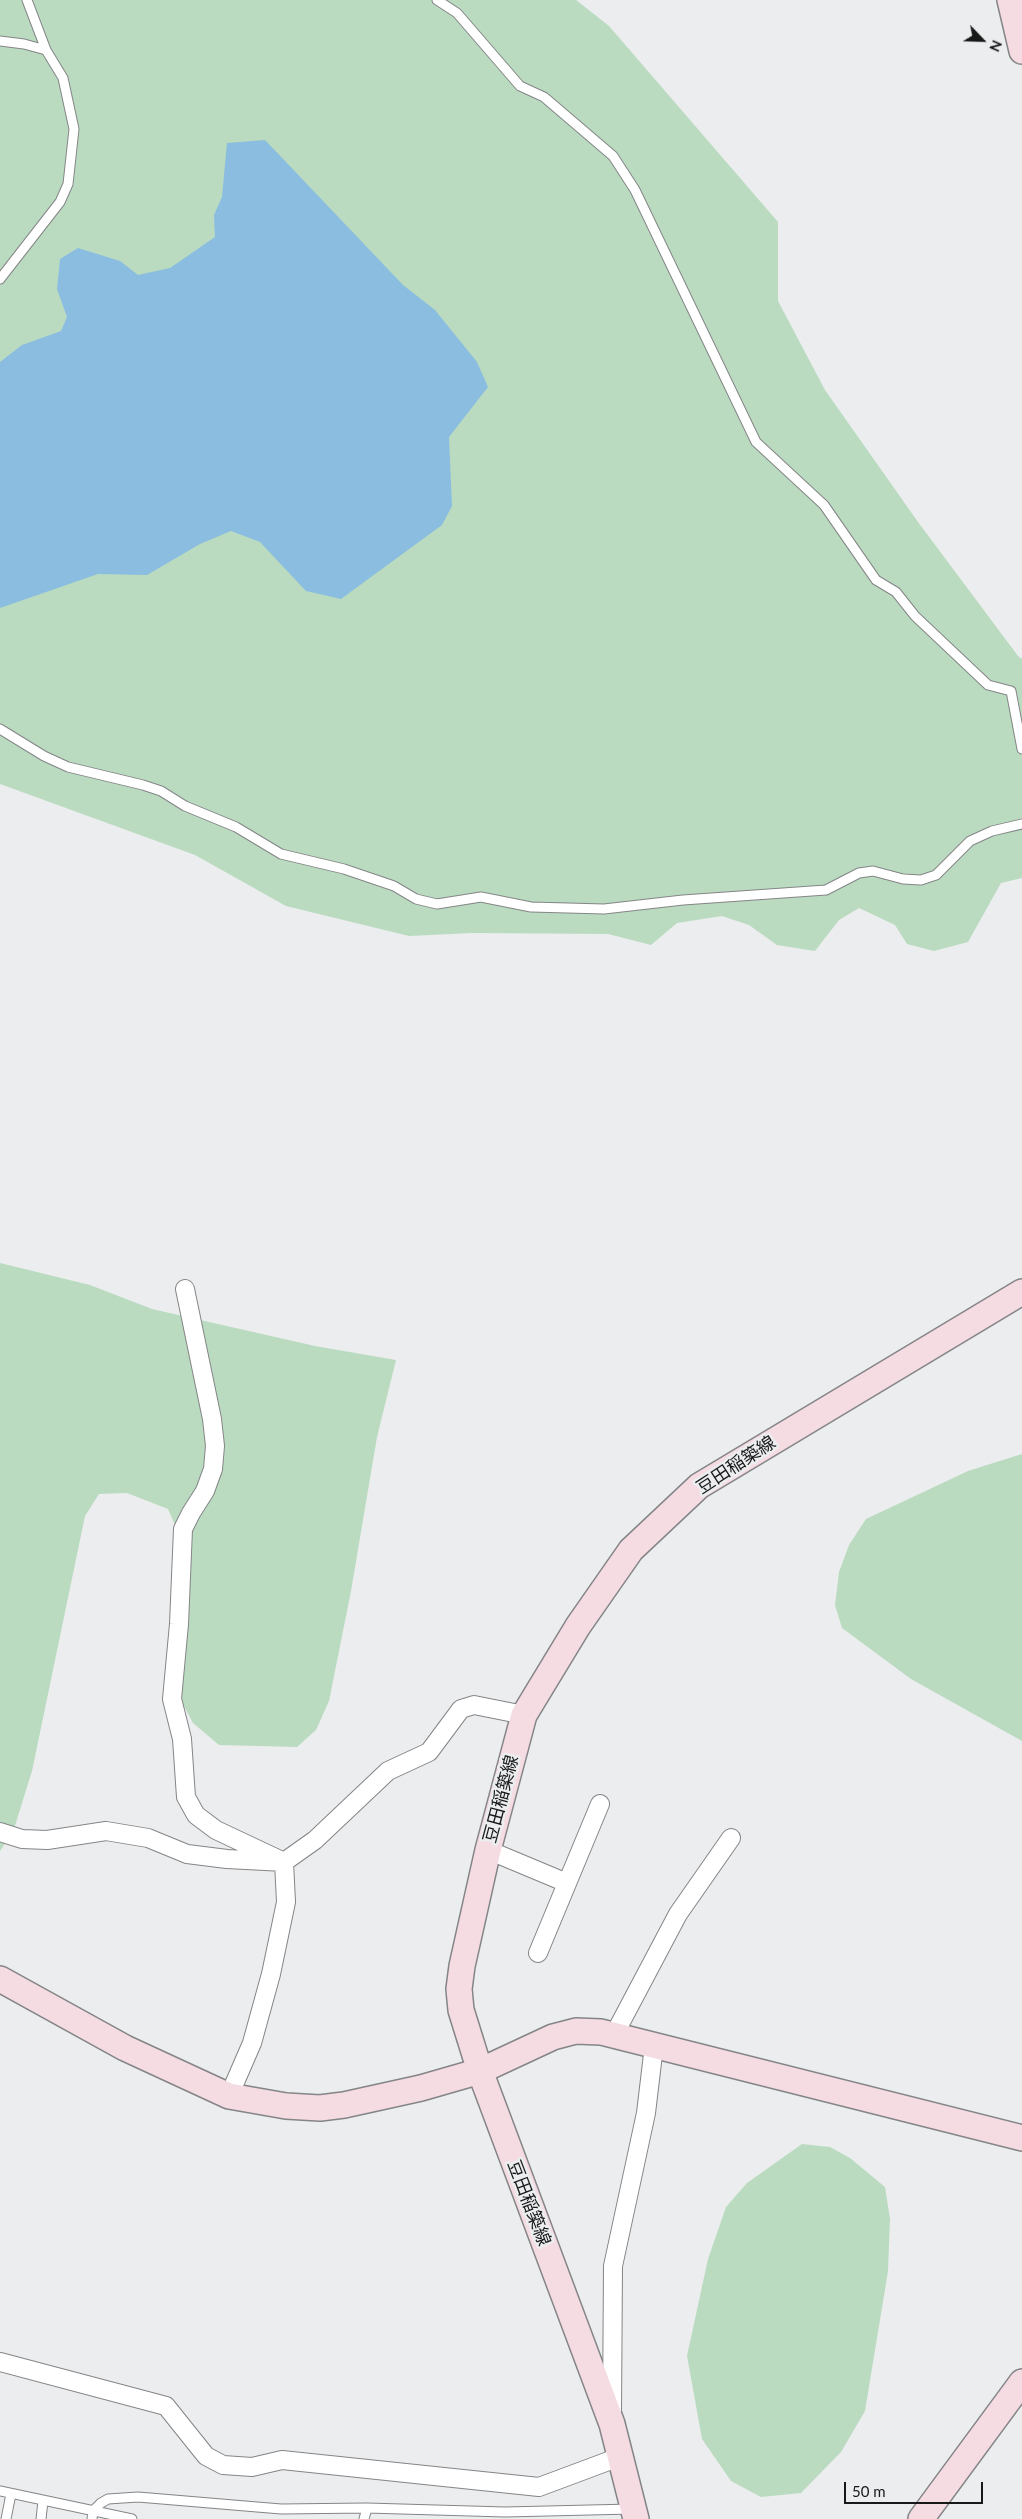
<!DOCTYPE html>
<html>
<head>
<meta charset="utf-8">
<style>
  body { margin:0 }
  #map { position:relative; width:1022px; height:2519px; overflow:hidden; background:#ecedef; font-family:Lato,sans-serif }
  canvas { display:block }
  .north { position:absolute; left:957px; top:15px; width:50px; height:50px; -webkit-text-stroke:4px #ecedef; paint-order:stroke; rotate:114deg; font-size:14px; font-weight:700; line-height:20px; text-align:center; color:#171818 }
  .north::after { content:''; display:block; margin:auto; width:18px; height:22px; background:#171818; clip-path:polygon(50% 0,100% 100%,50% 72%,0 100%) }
  .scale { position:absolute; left:844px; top:2482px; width:139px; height:22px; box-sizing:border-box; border:2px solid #171818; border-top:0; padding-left:6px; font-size:15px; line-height:18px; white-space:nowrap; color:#171818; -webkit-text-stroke:4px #ecedef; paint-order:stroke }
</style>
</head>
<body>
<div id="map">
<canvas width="1022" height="2519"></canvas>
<div class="north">N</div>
<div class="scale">50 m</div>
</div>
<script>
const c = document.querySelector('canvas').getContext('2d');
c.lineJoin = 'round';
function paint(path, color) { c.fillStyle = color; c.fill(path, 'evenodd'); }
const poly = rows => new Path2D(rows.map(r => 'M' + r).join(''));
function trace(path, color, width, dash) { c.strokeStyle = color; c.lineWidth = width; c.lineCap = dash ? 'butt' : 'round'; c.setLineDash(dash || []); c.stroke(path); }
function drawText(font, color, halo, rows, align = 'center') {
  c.font = font + ' Lato,"Noto Sans JP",sans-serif'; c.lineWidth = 5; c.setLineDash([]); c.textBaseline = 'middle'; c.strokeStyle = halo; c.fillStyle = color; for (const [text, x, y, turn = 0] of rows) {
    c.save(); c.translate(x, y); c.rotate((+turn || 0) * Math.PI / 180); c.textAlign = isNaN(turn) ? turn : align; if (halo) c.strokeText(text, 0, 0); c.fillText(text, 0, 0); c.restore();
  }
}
const green = poly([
  [0,0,576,0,609,26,778,222,778,301,825,390,918,522,1018,656,1022,659,1022,878,1001,883,968,942,934,951,907,944,895,925,859,908,839,920,815,951,777,945,749,925,722,916,677,923,651,945,608,934,472,933,409,936,286,906,195,855,0,784],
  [0,1263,90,1285,152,1309,315,1346,396,1360,377,1437,351,1591,329,1701,316,1730,297,1747,219,1745,193,1723,172,1684,178,1532,168,1509,127,1493,99,1494,85,1516,32,1771,13,1832,0,1851],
  [1022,1454,1022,1741,911,1679,842,1628,835,1605,839,1572,849,1545,866,1519,968,1471],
  [802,2144,830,2147,850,2158,885,2187,890,2219,888,2271,865,2411,841,2452,801,2493,761,2497,731,2481,702,2439,687,2356,708,2259,726,2207,747,2183]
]);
const water = poly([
  [265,140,403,285,435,310,477,362,488,387,449,437,452,506,442,525,341,599,306,591,260,542,231,531,200,544,147,575,98,574,0,608,0,362,22,345,61,331,67,317,57,289,60,259,78,248,120,261,138,275,170,268,215,237,214,215,222,197,227,143]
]);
const lane = poly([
  [27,0,46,50],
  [437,0,457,13,520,86,544,97,613,156,635,190,756,442,824,505,876,580,896,592,915,616,988,685,1011,691,1022,749],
  [0,41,24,44,46,50,63,78,74,129,68,184,60,202,0,279],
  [0,729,44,756,68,767,143,785,161,791,185,806,236,827,281,854,344,869,394,886,416,899,437,904,481,897,531,907,604,909,683,900,826,890,859,873,873,871,903,879,921,880,936,875,970,841,992,831,1022,824],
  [0,2491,132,2519],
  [6,2519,11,2494],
  [41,2519,43,2501],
  [92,2519,93,2511,101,2503,108,2499,138,2497,281,2509,367,2508,505,2512,632,2509],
  [364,2519,367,2508]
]);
const street = poly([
  [185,1289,212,1419,215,1446,213,1469,205,1491,191,1513,183,1529,179,1624,172,1699,182,1739,186,1797,196,1815,216,1830,284,1862],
  [0,1832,22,1839,47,1840,106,1831,148,1838,187,1854,227,1859,284,1862,315,1840,388,1771,429,1752,461,1709,474,1705,524,1715],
  [488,1850,567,1883],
  [538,1953,600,1804],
  [614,2035,678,1914,731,1838],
  [229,2096,252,2043,271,1974,286,1902,284,1862],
  [0,2362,166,2406,206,2456,223,2465,252,2467,282,2460,539,2487,622,2456],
  [612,2411,613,2266,646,2113,654,2046]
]);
const secondary = poly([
  [1010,0,1022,51],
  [0,1979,125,2048,229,2096,286,2106,320,2108,344,2105,421,2088,480,2071,553,2037,576,2031,601,2032,1022,2138],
  [636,2519,612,2424,480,2071,461,2010,459,1989,462,1966,488,1850,524,1715,578,1626,631,1550,699,1486,1022,1292],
  [921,2519,1022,2382]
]);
const streetNames = [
  ["豆田稲築線",736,1465,-33],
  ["豆田稲築線",501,1799,-75],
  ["豆田稲築線",529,2203,69]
];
paint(green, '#badbc0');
paint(water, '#8abde0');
trace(lane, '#848587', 11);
trace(street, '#848587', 20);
trace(secondary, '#848587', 28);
trace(lane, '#fff', 9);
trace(street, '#fff', 18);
trace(secondary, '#f5dbe2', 25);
drawText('18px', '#171818', '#ecedef', streetNames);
</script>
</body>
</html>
